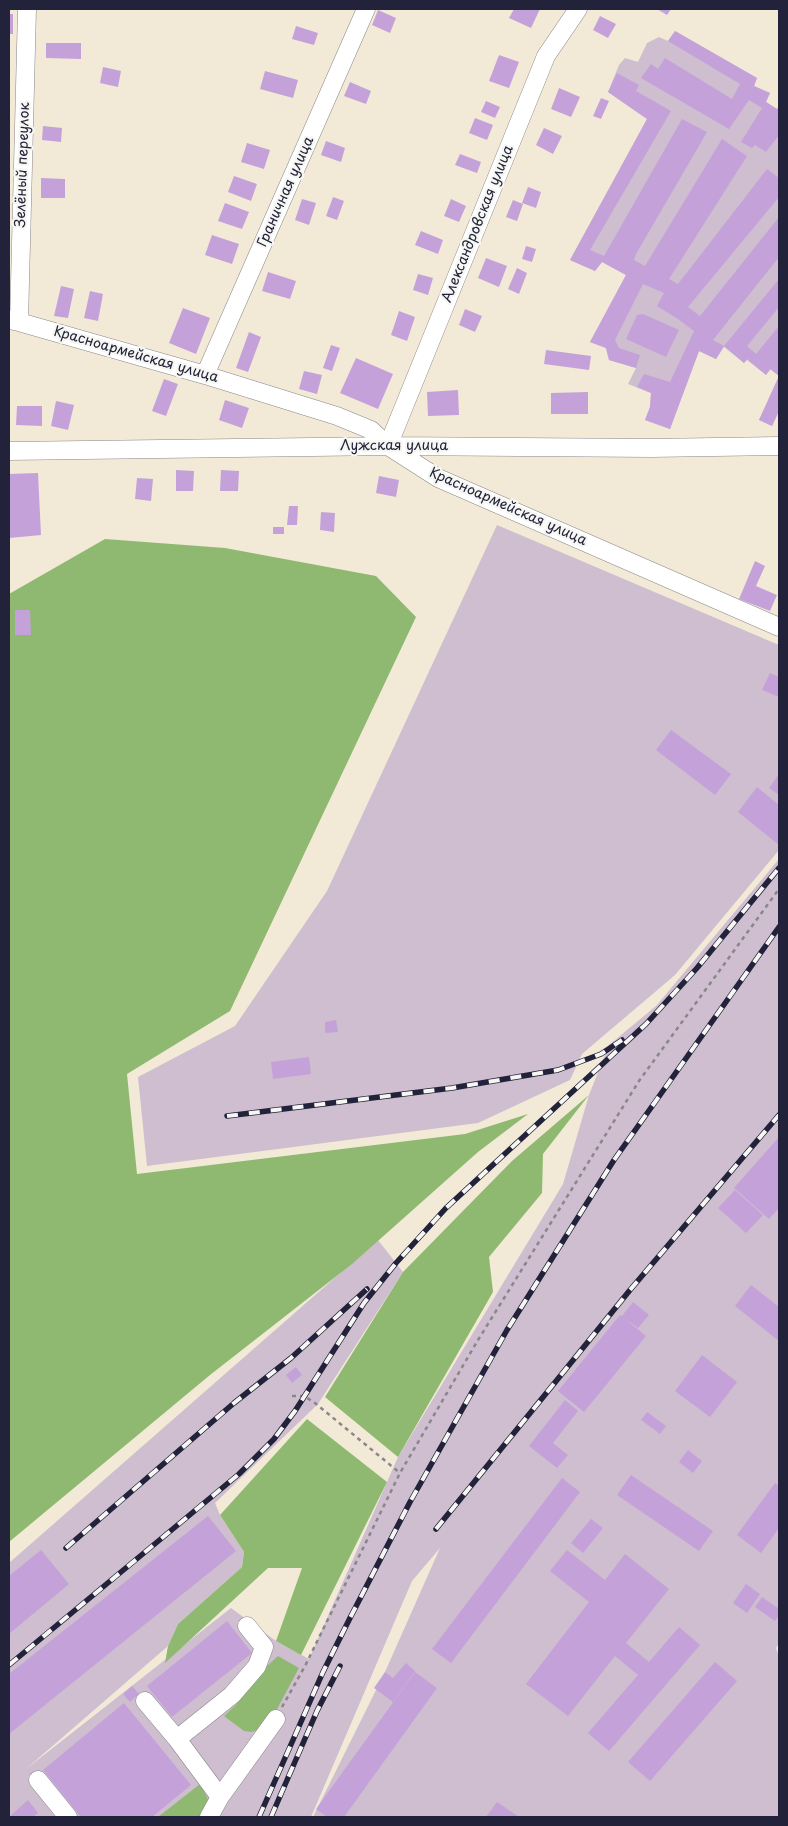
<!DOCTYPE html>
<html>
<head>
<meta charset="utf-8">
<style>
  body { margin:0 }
  #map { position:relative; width:788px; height:1826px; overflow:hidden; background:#f2ead7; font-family:"Playpen Sans",sans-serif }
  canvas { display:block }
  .frame { position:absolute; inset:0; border:10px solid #22223b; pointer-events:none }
</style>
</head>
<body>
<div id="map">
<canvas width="788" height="1826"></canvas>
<div class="frame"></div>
</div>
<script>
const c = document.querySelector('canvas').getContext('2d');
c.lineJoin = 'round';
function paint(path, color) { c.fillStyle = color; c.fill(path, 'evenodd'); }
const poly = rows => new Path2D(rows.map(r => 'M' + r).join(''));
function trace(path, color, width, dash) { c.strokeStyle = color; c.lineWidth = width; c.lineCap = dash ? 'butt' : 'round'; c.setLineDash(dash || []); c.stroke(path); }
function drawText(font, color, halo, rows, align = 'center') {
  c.font = font + ' "Playpen Sans",sans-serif'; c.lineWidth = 4.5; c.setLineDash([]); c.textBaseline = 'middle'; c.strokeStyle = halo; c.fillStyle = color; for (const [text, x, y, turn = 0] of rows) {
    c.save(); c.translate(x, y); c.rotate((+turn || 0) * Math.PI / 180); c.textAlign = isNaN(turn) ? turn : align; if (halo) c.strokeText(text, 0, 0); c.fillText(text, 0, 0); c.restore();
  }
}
const industrial = poly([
  [675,31,757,78,754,86,770,93,766,102,777,109,779,107,779,411,772,426,759,420,779,376,771,369,766,375,747,360,744,363,724,347,716,359,699,351,670,429,645,420,650,407,651,393,628,384,636,368,609,360,606,348,590,342,626,275,602,262,595,271,570,260,647,119,608,92,619,65,625,58,638,62,647,43,659,37,668,41],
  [497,525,779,645,779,850,675,975,582,1054,570,1080,478,1123,147,1166,138,1077,235,1026,327,891],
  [779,859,779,1643,776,1648,779,1657,779,1817,313,1817,385,1672,440,1548,412,1581,311,1817,9,1817,9,1563,378,1240,403,1272,318,1404,215,1503,220,1515,244,1552,242,1567,178,1624,168,1646,26,1769,231,1608,276,1641,309,1659,398,1457,563,1184,589,1095,609,1045,656,1006]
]);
const forest = poly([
  [105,539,225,548,376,576,416,617,230,1011,127,1074,137,1174,465,1134,528,1114,478,1152,352,1264,210,1375,9,1542,9,594],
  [589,1095,543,1154,542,1193,489,1257,493,1292,398,1457,325,1397,403,1272,512,1161],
  [307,1419,387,1482,301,1655,276,1641,302,1568,268,1568,165,1663,168,1646,178,1624,242,1567,244,1552,220,1515],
  [278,1656,299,1668,267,1728,251,1732,244,1731,224,1716,237,1704,243,1688],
  [200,1784,210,1803,203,1817,158,1817]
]);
const building = poly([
  [514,9,540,9,531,28,509,18],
  [657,9,671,9,667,15],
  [378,10,396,18,390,33,372,25],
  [9,14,13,14,13,34,9,34],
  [600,16,616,24,608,38,593,30],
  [296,26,318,33,314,45,292,39],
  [675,31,757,78,754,86,770,93,766,102,777,109,779,107,779,135,766,152,755,145,752,148,741,142,762,108,749,100,729,129,641,78,651,64,658,69,665,58,732,99,740,84,668,41],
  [46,43,81,43,81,59,46,58],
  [499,55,519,62,509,88,489,81],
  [103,67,121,71,118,87,100,83],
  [265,71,298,80,293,98,260,89],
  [617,73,639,85,636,91,671,111,590,250,604,256,682,119,707,132,636,254,634,260,645,266,722,139,747,156,669,279,678,284,767,169,779,178,779,197,688,307,700,316,779,217,779,257,713,340,724,346,716,359,699,351,670,429,645,420,650,407,651,393,637,387,644,374,670,382,694,331,678,319,657,306,664,293,643,284,615,340,619,348,640,355,636,368,609,360,606,348,590,342,626,275,602,262,595,271,570,260,647,119,608,92],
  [350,82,371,91,366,104,344,96],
  [559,88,580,97,571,117,551,109],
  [601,98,609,101,601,119,593,116],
  [486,101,500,107,495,118,481,112],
  [475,118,493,125,487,140,469,133],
  [43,126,62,128,61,142,42,140],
  [544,128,562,136,553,154,536,145],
  [326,141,345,148,341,162,321,155],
  [247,143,270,150,264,169,241,162],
  [460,154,481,162,477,173,455,165],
  [234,176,257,184,251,201,228,192],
  [41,178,65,179,65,198,41,198],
  [528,187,541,192,536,208,522,203],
  [333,197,344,201,337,220,326,216],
  [302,199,316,203,309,225,295,220],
  [451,199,466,206,459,222,444,216],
  [513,200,523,204,517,221,506,217],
  [225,203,249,212,242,229,218,221],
  [421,231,443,240,438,254,415,245],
  [212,235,239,244,232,264,205,255],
  [526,246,536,249,532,262,522,259],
  [486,258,507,266,499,287,478,278],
  [517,268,527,273,519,294,508,289],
  [268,272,296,281,290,299,262,291],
  [418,274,433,278,428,295,413,290],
  [779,279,779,307,747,346,756,354,779,326,779,411,772,426,759,420,779,376,770,369,766,375,747,359,744,363,724,346],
  [61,286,74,289,68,318,54,316],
  [90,291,103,294,98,321,84,318],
  [183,308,210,318,196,354,169,343],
  [465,309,482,316,475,332,459,325],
  [399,311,415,317,407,341,391,335],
  [643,314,679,330,666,357,626,339,637,315],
  [249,332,261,337,248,372,236,368],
  [331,345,340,348,332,371,323,368],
  [546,350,591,356,589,370,544,364],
  [356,358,393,374,378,409,340,393],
  [304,371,322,375,317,394,299,389],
  [164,379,178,384,166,416,152,411],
  [458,390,459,415,428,416,427,392],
  [588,392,588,414,551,414,551,393],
  [225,400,249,408,242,428,219,420],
  [56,401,74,405,68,430,51,426],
  [17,406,42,406,42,426,16,425],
  [176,470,194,471,193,491,176,491],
  [221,470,239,471,238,491,220,491],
  [38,473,41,535,9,538,9,474],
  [379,476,399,480,396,497,376,493],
  [137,478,153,479,151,501,135,499],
  [289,506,298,506,297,525,287,525],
  [321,512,335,513,334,532,320,530],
  [273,527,284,527,284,534,273,534],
  [755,561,765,566,756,586,777,595,770,611,739,599],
  [15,610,30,610,31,635,15,635],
  [770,673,779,677,779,697,762,690],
  [671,730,731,774,715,795,656,750],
  [779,774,779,795,769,788],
  [757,787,779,805,779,845,738,812],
  [336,1020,338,1032,325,1033,325,1022],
  [309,1057,311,1074,273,1079,271,1062],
  [779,1137,779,1208,769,1219,734,1188],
  [735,1190,763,1215,746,1233,718,1208],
  [751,1285,779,1307,779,1341,735,1306],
  [633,1302,649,1315,638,1328,625,1319,646,1336,584,1412,558,1391,620,1315,622,1316],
  [702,1355,737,1382,710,1417,675,1391],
  [296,1367,302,1375,292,1383,286,1375],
  [565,1400,578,1411,553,1443,568,1455,557,1468,529,1446],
  [647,1412,666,1426,660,1434,641,1420],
  [688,1450,702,1461,693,1473,679,1462],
  [631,1475,713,1531,699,1551,617,1495],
  [562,1478,580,1492,451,1663,432,1649],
  [775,1483,779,1486,779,1528,761,1553,737,1535],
  [208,1516,236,1551,9,1734,9,1674],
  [591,1519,603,1528,583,1553,571,1543],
  [41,1550,69,1584,9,1634,9,1576],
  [567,1550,605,1580,625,1554,669,1589,626,1643,649,1662,679,1627,700,1645,609,1751,588,1733,638,1675,615,1656,568,1716,526,1684,589,1602,550,1571],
  [746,1584,760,1594,747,1613,733,1603],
  [762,1597,779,1609,779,1615,775,1621,755,1607],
  [227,1621,252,1653,172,1717,147,1686],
  [715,1662,737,1681,650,1781,628,1762],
  [406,1663,415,1671,393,1702,374,1688,385,1672,393,1678],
  [415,1672,437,1688,344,1817,327,1817,316,1809],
  [132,1686,139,1694,130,1702,123,1694],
  [124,1703,191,1785,152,1817,81,1817,43,1770],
  [28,1800,38,1813,33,1817,9,1817],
  [497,1802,519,1817,486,1817]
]);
const path = poly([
  [292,1396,304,1396,315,1403,400,1473],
  [282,1707,305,1666,400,1473,478,1340,639,1081,779,889]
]);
const minor = poly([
  [9,320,19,322,205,375,337,416,371,430,388,446,438,478,779,627],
  [19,322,27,9],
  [205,375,366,9],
  [388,446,546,56,578,9],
  [9,451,388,446,651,448,779,446],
  [145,1701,177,1739,220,1797],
  [177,1739,232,1695,257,1666,264,1647,247,1626],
  [38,1780,68,1817],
  [209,1817,220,1797,276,1719]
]);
const rail = poly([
  [227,1116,452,1088,558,1070,601,1054,622,1040],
  [436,1529,630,1290,779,1115],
  [66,1548,234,1403,291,1358,367,1289],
  [9,1665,239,1474,274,1439,295,1411,364,1303,396,1263,446,1208,646,1024,697,968,779,868],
  [259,1817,323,1672,350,1618,410,1502,507,1330,614,1160,779,927],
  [271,1817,317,1711,340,1666]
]);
const streetNames = [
  ["Зелёный переулок",23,165,-88],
  ["Граничная улица",286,192,-66],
  ["Александровская улица",478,224,-68],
  ["Красноармейская улица",136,355,16],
  ["Лужская улица",394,446],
  ["Красноармейская улица",508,507,24]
];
paint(industrial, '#cebed0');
paint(forest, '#8fb971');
paint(building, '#c4a2d9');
trace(minor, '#8a8689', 19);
trace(path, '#8a8689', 2.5, [4, 4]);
trace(minor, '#fff', 18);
trace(rail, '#22223b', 5.5);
trace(rail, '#f6f6f2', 4, [11]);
drawText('14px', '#22223b', '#f6f6f2', streetNames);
</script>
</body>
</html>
